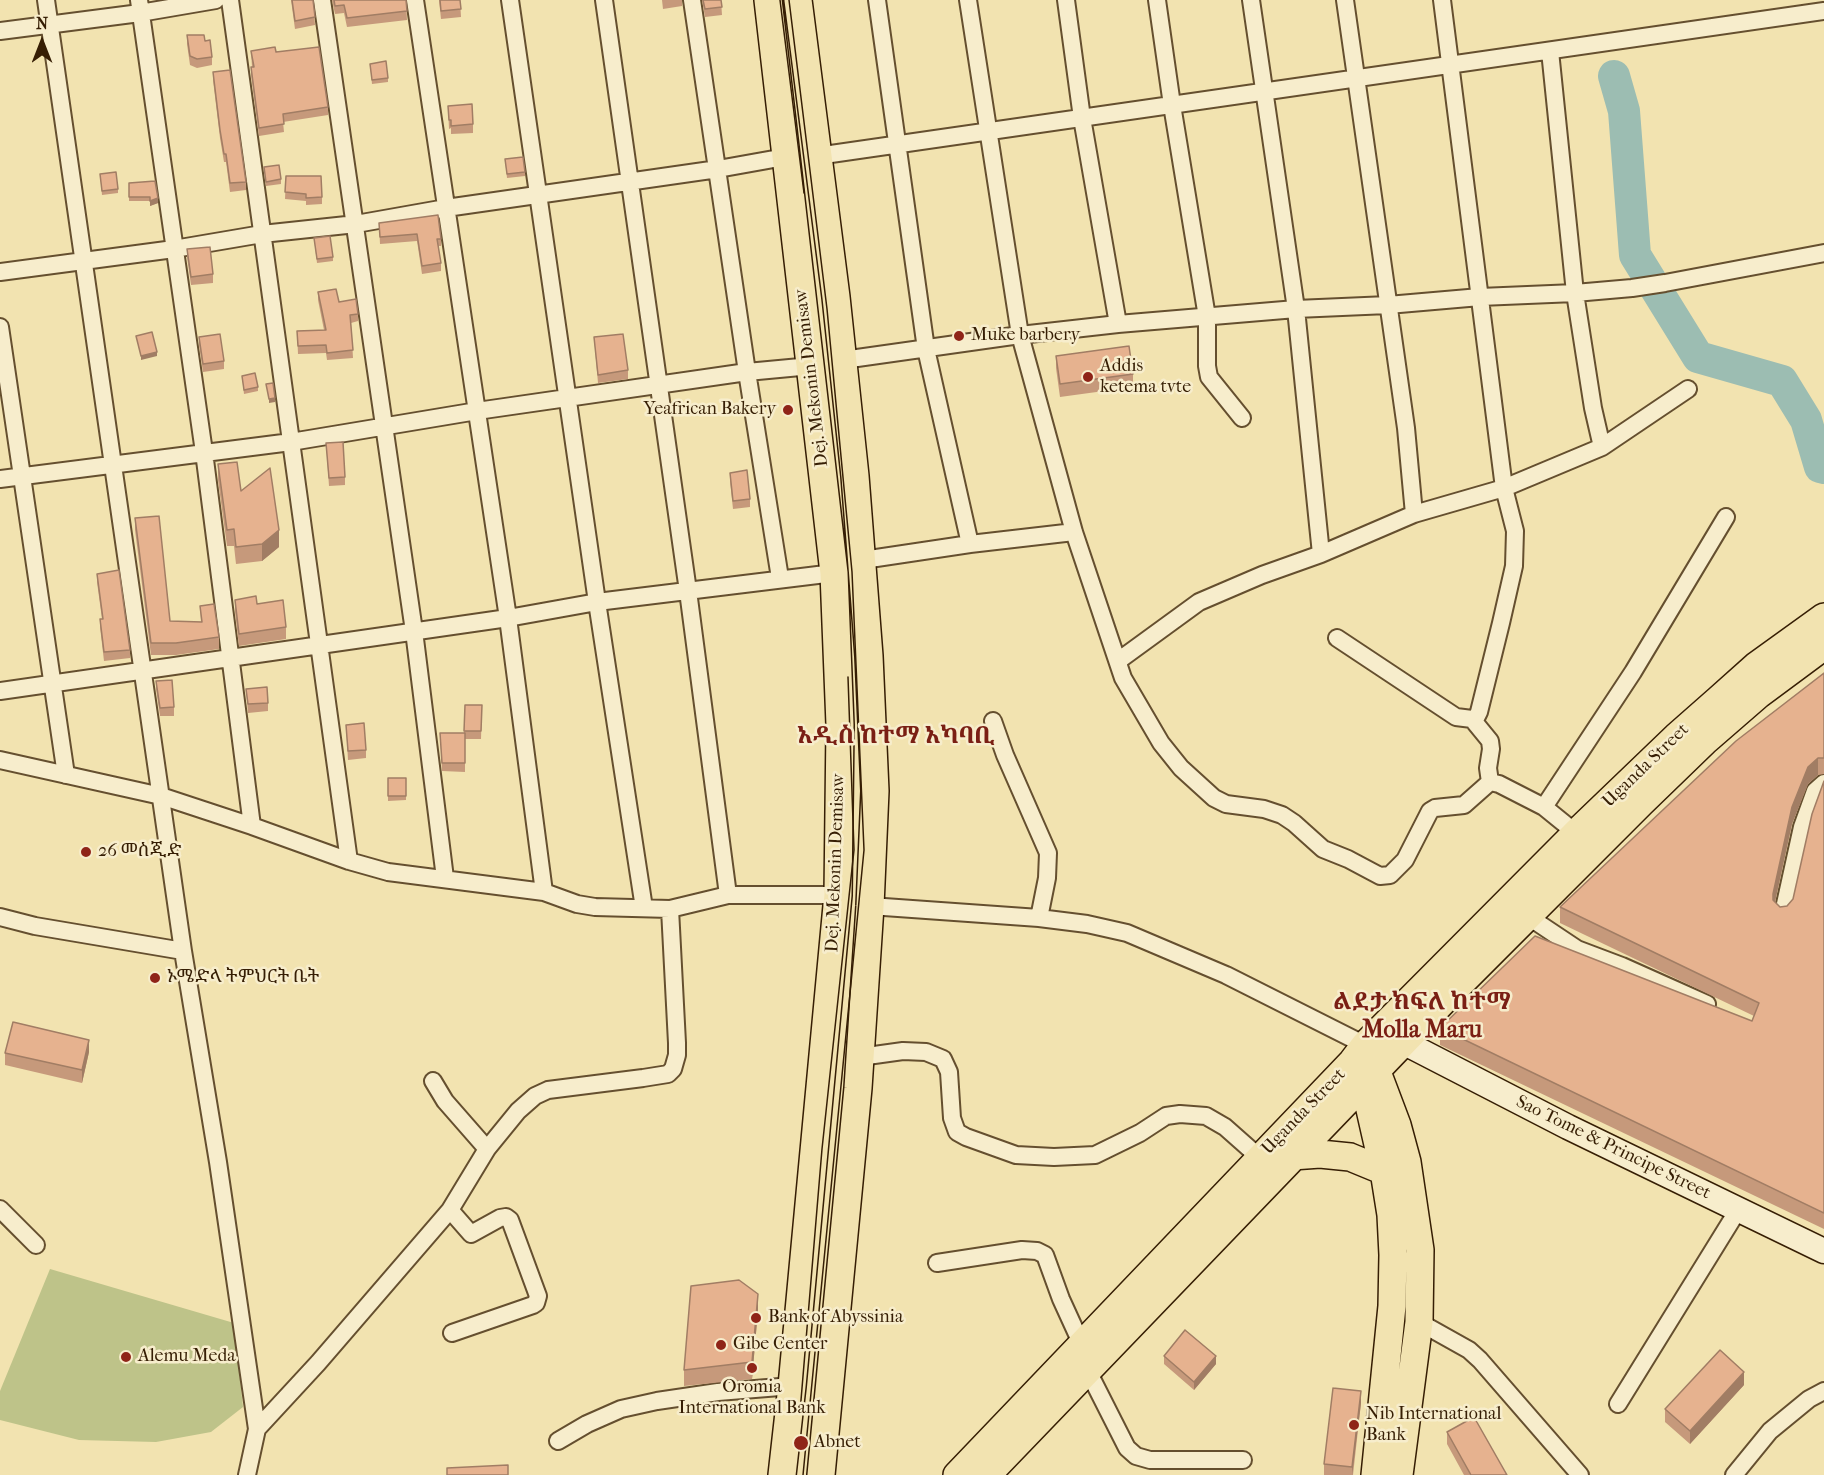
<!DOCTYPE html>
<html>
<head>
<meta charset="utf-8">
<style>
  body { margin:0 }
  #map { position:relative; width:1824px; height:1475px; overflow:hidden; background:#f2e3b0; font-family:"IM FELL French Canon",serif }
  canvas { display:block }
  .north { position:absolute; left:12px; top:12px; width:60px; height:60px; -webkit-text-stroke:4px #f7edcc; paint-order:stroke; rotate:0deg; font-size:16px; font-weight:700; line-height:24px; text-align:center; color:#361e04 }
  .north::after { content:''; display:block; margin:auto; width:21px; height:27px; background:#361e04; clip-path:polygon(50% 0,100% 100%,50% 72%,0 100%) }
</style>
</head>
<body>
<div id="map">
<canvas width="1824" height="1475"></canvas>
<div class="north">N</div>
</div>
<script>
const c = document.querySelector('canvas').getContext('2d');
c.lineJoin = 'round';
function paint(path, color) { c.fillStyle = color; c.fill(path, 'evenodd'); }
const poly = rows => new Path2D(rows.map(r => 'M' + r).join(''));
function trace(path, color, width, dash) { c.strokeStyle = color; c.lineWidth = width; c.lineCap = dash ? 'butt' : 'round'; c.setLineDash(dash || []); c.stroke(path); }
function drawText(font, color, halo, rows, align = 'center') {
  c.font = font + ' "IM FELL French Canon","Noto Serif Ethiopic",serif'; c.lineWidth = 5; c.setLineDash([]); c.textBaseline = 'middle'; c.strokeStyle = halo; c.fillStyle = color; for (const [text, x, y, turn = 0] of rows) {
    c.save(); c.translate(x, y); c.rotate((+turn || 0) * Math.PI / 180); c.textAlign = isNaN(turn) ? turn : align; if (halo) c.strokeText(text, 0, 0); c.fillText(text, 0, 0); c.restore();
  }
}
const green = poly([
  [50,1269,234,1323,243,1407,211,1432,156,1442,79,1440,0,1420,0,1391]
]);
const river = poly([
  [1614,76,1624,111,1635,255,1698,357,1782,381,1806,420,1820,467,1824,468]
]);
const minor = poly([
  [46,0,183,951,218,1162,257,1429,247,1475],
  [139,0,204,452,252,826],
  [230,0,349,861],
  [322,0,414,631,445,878],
  [415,0,508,618,544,892],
  [510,0,597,602,644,908],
  [604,0,688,591,728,895],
  [692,0,747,372,780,578],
  [877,0,926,349,970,544],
  [968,0,1020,335,1074,532,1123,678,1161,743,1181,768,1214,798,1226,804,1264,809,1282,815,1294,823,1323,849,1348,859,1380,876,1390,875,1405,860,1430,811,1435,808,1464,805,1490,782],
  [1066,0,1082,118,1118,324],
  [1157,0,1172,105,1207,317,1207,366,1209,377,1242,418],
  [1251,0,1296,309,1321,554],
  [1345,0,1406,428,1414,514],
  [1442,0,1504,488,1515,531,1514,566,1501,623,1479,712,1476,718,1472,719],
  [0,31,140,13,216,0],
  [1550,51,1575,293,1593,408,1602,447],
  [817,156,1824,11],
  [0,272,174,249,262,234,356,224,446,208,718,169,785,157],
  [0,327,66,775],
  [843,360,1020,335,1118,324,1296,309,1388,305,1480,297,1575,293,1632,288,1665,283,1824,253],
  [0,479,291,442,477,411,747,372,811,366],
  [863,560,970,544,1074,532],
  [1337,638,1456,717,1472,719,1490,741,1491,749,1488,768,1490,782],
  [1118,661,1199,602,1262,575,1321,554,1414,514,1504,488,1602,447,1688,389],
  [0,691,508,618,597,602,834,573],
  [993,721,1005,755,1048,853,1047,878,1039,918],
  [0,760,161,796,252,826,349,861,388,872,544,892,577,904,595,907,670,909,728,895,838,895],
  [1490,782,1499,784,1544,807,1576,833],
  [1544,807,1633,672,1726,517],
  [870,906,1039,918,1087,924,1127,933,1226,975,1365,1045],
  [1783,913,1802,827,1815,791,1824,783],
  [0,917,35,926,183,951],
  [1529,917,1577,949,1622,966,1707,1004],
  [860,1057,903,1051,926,1052,943,1059,949,1072,952,1118,957,1132,966,1137,1016,1155,1054,1157,1095,1155,1140,1133,1166,1116,1180,1114,1206,1116,1225,1127,1260,1158],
  [433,1081,445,1101,487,1149],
  [0,1209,36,1245],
  [450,1210,471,1234,500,1218,506,1217,510,1220,538,1296,536,1303,533,1305,452,1333],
  [937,1263,1022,1250,1037,1251,1045,1255,1061,1299,1082,1345],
  [1419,1322,1469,1350,1480,1360,1580,1475],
  [1087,1369,1127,1448,1136,1456,1150,1460,1243,1460],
  [1618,1404,1738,1210],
  [257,1429,318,1363,450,1210,487,1149,518,1111,535,1096,548,1090,643,1078,668,1074,673,1069,677,1055,677,1043,670,909],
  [558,1441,587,1424,621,1409,657,1401,718,1392,792,1386],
  [1734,1475,1770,1431,1809,1399,1824,1391]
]);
const secondary = poly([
  [1403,1042,1568,1127,1824,1251]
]);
const primary = poly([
  [768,0,834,573,840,725,838,895,792,1386,782,1475],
  [798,0,836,297,855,476,869,656,875,791,870,906,858,1088,821,1475],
  [1371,1056,1397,1125,1407,1162,1420,1250,1419,1322,1399,1475],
  [1357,1071,1364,1083,1384,1171,1391,1215,1393,1255,1392,1306,1375,1475],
  [1292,1156,1320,1154,1350,1157,1384,1171],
  [957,1475,1352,1062,1365,1045,1576,833,1676,737,1718,700,1756,666,1824,617],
  [987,1475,1449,995,1641,803,1705,741,1758,695,1824,646]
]);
const tram = poly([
  [780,0,804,193],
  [789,0,827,309,852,572,864,850,803,1475],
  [800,1412,822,1149,854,850,848,677]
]);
const wall = poly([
  [291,0,313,0,315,25,295,29],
  [332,0,406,0,407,20,347,27,344,13,335,14],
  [439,0,460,0,461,17,441,19],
  [662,0,682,0,682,6,663,9],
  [702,0,721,0,722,15,705,17],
  [187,35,205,41,212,57,212,65,197,68,190,65,187,44],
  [251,51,276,52,328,107,328,115,283,122,284,132,259,136,251,75,251,67,252,67],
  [370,64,388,78,388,82,372,84],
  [213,72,246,182,246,190,230,192,226,162,224,162,220,138,213,80],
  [448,106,473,124,473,133,451,134,451,128,449,129],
  [505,159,525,172,525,176,507,178],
  [264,167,281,179,281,184,266,186],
  [100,174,118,189,118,193,102,195],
  [286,176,322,197,322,204,306,205,306,201,285,199],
  [129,183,158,198,158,203,150,206,150,201,129,201],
  [379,223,441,239,441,246,438,246,441,263,441,271,422,274,417,241,380,244],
  [314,238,333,257,333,261,317,263],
  [187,249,213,274,213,283,191,285,187,257],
  [318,292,339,302,358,314,358,321,351,323,353,358,327,360,326,353,298,354,297,331,324,330,318,300],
  [199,337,224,361,224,369,203,372,199,345],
  [594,337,628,370,628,379,598,383],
  [1056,356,1133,374,1133,387,1060,397,1056,368],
  [242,376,258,387,258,391,244,394],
  [326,443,345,477,345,485,329,486],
  [218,464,241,491,279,547,262,561,236,564,234,546,227,546,218,480],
  [730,473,750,499,750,507,733,509,730,481],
  [135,518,170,621,201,622,200,606,219,637,219,649,176,655,151,655,135,530],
  [97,574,130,650,130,658,104,661,100,627,100,619,102,619,97,582],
  [235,600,257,604,286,627,286,639,239,646,235,612],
  [1824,673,1824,774,1818,775,1808,784,1792,824,1775,902,1780,907,1787,906,1793,899,1824,781,1824,1229,1440,1045,1440,1028,1752,1021,1754,1016,1560,923,1560,907],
  [156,681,174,707,174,716,160,716,156,689],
  [246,689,268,703,268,711,248,713],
  [465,705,482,705,481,739,465,739,465,772,442,771,440,733,464,733],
  [346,725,366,750,366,758,348,760],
  [388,778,406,778,406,800,388,801],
  [89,1052,82,1083,5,1065,5,1053],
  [758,1310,752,1379,684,1386,684,1370],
  [1164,1356,1216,1364,1194,1390,1164,1364],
  [1744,1385,1690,1444,1665,1422,1665,1409],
  [1361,1403,1353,1475,1324,1475,1324,1464],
  [1447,1432,1507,1475,1464,1475,1447,1444]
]);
const shadedWall = poly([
  [158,198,158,203,150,206,150,201],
  [157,352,157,356,141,360,141,356],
  [275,398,275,402,269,403,269,399],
  [279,530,279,547,262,561,262,544],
  [1818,758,1818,775,1808,784,1792,824,1773,911,1773,894,1792,807,1808,767],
  [89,1040,89,1052,82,1083,82,1070],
  [758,1294,758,1310,752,1379,752,1362],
  [1216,1356,1216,1364,1194,1390,1194,1382],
  [1744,1372,1744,1385,1690,1444,1690,1431],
  [1361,1391,1361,1403,1352,1475,1352,1467]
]);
const building = poly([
  [292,0,313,0,315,17,295,21,292,0],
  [334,0,406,0,407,11,347,18,344,5,335,6,334,0],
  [440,0,460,0,461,9,441,11,440,0],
  [703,0,721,0,722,7,705,9,703,0],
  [187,35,204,35,205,41,210,40,212,57,197,59,190,56,187,35],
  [275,47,276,52,319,47,328,107,283,114,284,124,259,128,251,67,254,67,251,51,275,47],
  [386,61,388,78,372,80,370,64,386,61],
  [230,70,246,182,230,183,226,154,224,154,220,130,213,72,230,70],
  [472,104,473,124,451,126,451,120,449,120,448,106,472,104],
  [523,157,525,172,507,174,505,159,523,157],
  [279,165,281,179,266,182,264,167,279,165],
  [116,172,118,189,102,191,100,174,116,172],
  [286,176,321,176,322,197,306,198,306,194,285,192,286,176],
  [155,181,158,198,150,201,150,197,129,197,129,183,155,181],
  [438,215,441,239,437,239,441,263,422,266,417,234,380,237,379,223,438,215],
  [330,236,333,257,317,259,314,238,330,236],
  [210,247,213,274,191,277,187,249,210,247],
  [336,289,339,302,356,299,358,314,350,315,353,350,327,353,326,345,298,346,297,331,326,330,318,292,336,289],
  [152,332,157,352,141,356,136,336,152,332],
  [220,334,224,361,203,364,199,337,220,334],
  [623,334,628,370,598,375,594,337,623,334],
  [1129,346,1133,374,1060,384,1056,356,1129,346],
  [255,373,258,387,244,390,242,376,255,373],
  [273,383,275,398,269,399,266,384,273,383],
  [343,442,345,477,329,478,326,443,343,442],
  [237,462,241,491,270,468,279,530,262,544,236,547,234,529,227,530,218,464,237,462],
  [747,470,750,499,733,501,730,473,747,470],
  [159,516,170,621,202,622,200,606,214,604,219,637,176,643,151,643,135,518,159,516],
  [119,570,130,650,104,652,100,619,103,619,97,574,119,570],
  [256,596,257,604,283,600,286,627,239,634,235,600,256,596],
  [1824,673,1824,758,1818,758,1808,767,1792,807,1773,894,1773,900,1780,907,1787,906,1793,899,1812,814,1824,781,1824,1213,1440,1028,1535,936,1752,1021,1759,1003,1560,907,1736,741,1824,673],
  [172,680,174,707,160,708,156,681,172,680],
  [267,687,268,703,248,704,246,689,267,687],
  [465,705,482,705,481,731,464,731,465,705],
  [364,723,366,750,348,751,346,725,364,723],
  [440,733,465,733,465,763,442,763,440,733],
  [388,778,406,778,406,796,388,796,388,778],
  [13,1022,89,1040,82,1070,5,1053,13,1022],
  [739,1280,758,1294,752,1362,684,1370,691,1286,739,1280],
  [1185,1330,1216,1356,1194,1382,1164,1356,1185,1330],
  [1720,1350,1744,1372,1690,1431,1665,1409,1720,1350],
  [1333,1388,1361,1391,1352,1467,1324,1464,1333,1388],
  [1474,1417,1507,1475,1471,1475,1447,1432,1474,1417],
  [508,1465,508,1475,447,1475,447,1468,508,1465]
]);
const markers = [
  [959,336,6,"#8f2418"],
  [1088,377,6,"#8f2418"],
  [788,410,6,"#8f2418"],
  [86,852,6,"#8f2418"],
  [155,978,6,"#8f2418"],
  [756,1318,6,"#8f2418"],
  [721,1345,6,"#8f2418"],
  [126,1357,6,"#8f2418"],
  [752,1368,6,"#8f2418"],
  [1354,1425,6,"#8f2418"],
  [801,1443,8,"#8f2418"]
];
const poiNames = [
  ["Muke barbery",971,336],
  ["Addis",1100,367],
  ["ketema tvte",1100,388],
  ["Yeafrican Bakery",776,410,"right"],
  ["26 መስጂድ",98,852],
  ["ኦሜድላ ትምህርት ቤት",167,978],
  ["Bank of Abyssinia",768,1318],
  ["Gibe Center",733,1345],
  ["Alemu Meda",138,1357],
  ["Oromia",752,1388,"center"],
  ["International Bank",752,1409,"center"],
  ["Nib International",1366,1415],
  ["Bank",1366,1436],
  ["Abnet",814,1443]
];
const streetNames = [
  ["Dej. Mekonin Demisaw",812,378,-97],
  ["Uganda Street",1646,766,-44],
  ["Dej. Mekonin Demisaw",836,863,-88],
  ["Uganda Street",1304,1112,-46],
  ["Sao Tome & Principe Street",1613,1148,26]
];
const districtNames = [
  ["አዲስ ከተማ አካባቢ",896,737],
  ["ልደታ ክፍለ ከተማ",1422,1003],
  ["Molla Maru",1422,1031]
];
paint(green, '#bec389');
trace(river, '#9cbdb2', 32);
trace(minor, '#654f2f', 20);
trace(secondary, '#361e04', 27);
trace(primary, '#361e04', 30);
trace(minor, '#f7edcc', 16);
trace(secondary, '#f7edcc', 24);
trace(primary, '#f2e3b0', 27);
trace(tram, '#361e04', 1.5);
paint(wall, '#c6997b');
paint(shadedWall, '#a17d64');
paint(building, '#e6b28f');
trace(building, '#a17d64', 1.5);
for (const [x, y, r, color] of markers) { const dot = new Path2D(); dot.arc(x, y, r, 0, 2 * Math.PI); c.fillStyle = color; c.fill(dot); trace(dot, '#f7edcc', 2); }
drawText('18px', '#361e04', '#f7edcc', poiNames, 'left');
drawText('18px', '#361e04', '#f7edcc', streetNames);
drawText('bold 24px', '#7a1f14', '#f7edcc', districtNames);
</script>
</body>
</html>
